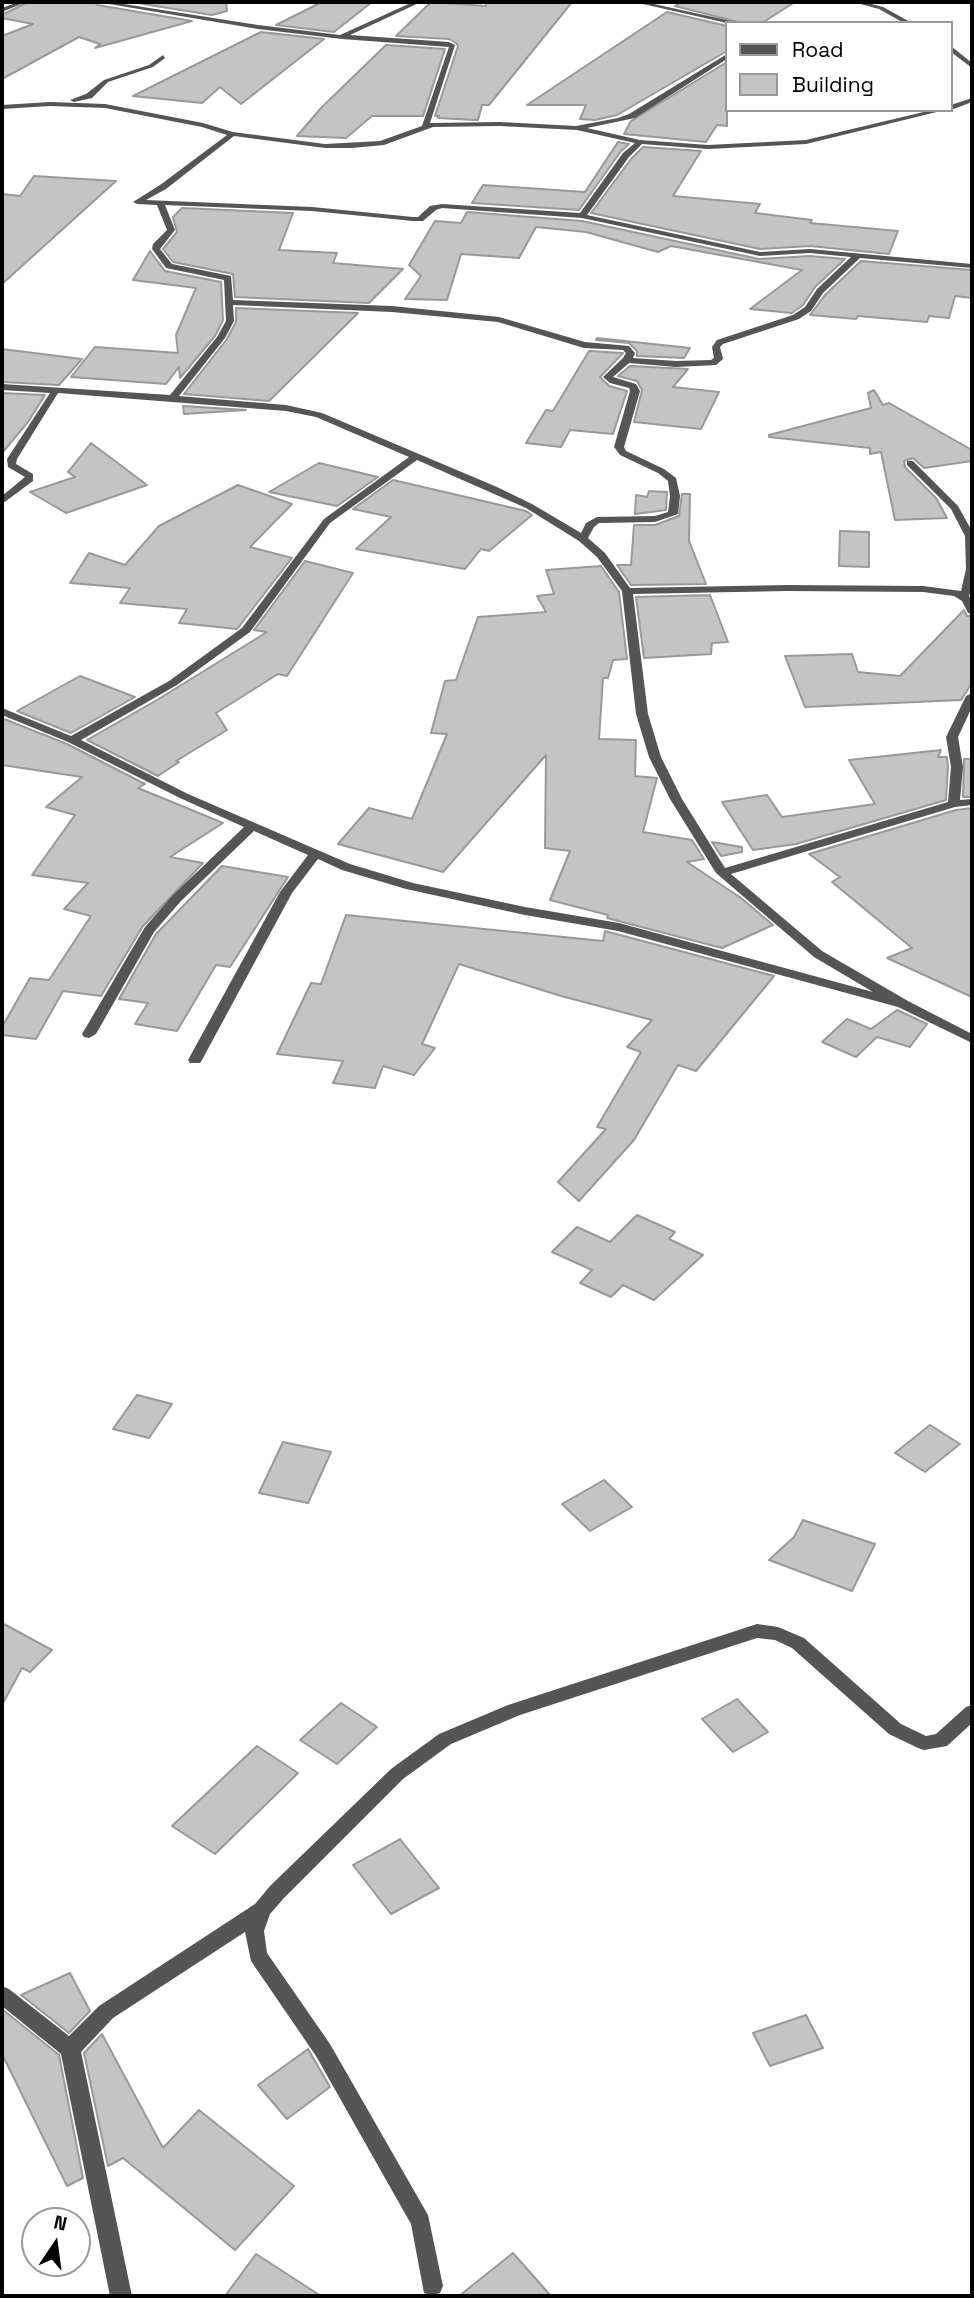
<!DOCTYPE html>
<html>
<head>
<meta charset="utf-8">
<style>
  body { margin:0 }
  #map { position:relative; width:974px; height:2298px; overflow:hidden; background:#fff; font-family:"Space Grotesk",sans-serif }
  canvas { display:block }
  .frame { position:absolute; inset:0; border:4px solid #000; pointer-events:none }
  .legend { position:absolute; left:725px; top:21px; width:228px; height:91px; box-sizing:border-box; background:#fff; border:2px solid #999; margin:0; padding:9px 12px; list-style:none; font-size:21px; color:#000 }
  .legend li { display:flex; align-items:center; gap:14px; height:35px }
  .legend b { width:35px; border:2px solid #999 }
  .north { position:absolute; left:21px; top:2207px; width:70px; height:70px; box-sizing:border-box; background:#fff; border:2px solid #999; border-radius:50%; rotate:13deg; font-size:19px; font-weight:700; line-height:28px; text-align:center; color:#000 }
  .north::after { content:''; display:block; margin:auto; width:24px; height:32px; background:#000; clip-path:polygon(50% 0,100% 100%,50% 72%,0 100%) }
</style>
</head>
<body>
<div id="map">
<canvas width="974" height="2298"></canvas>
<div class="frame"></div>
<ul class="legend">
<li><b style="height:9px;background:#555"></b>Road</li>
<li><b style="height:19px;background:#c4c4c4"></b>Building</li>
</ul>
<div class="north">N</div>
</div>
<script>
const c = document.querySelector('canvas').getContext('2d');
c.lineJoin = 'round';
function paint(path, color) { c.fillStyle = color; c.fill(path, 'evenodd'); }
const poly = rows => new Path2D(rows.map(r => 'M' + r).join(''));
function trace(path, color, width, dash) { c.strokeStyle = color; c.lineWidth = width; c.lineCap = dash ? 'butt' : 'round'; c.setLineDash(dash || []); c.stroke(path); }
const building = poly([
  [28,2,94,2,97,5,192,21,95,48,100,44,79,37,2,79,2,36,33,24,2,18,2,15,28,2],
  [146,2,226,2,227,11,212,15,143,4,146,2],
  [322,2,372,2,334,32,276,25,322,2],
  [431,2,486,6,486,2,572,2,489,105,482,105,478,120,475,120,438,118,439,116,435,116,458,46,456,43,449,39,396,36,431,2],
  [682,2,795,2,762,23,742,23,675,6,682,2],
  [667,12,727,26,727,51,617,115,595,120,580,119,586,105,527,105,667,12],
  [261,32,324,39,241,104,220,87,202,103,133,96,261,32],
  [386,45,445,49,423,116,372,116,346,138,297,136,321,108,386,45],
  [727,62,727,126,717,125,706,142,624,134,631,121,727,62],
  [618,142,629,144,621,151,579,210,472,203,483,185,585,192,618,142],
  [643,147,701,151,673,196,760,204,755,213,812,220,810,223,898,231,889,254,810,246,760,249,591,213,631,159,643,147],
  [34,176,116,181,2,284,2,194,20,196,34,176],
  [182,208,293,213,279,250,337,253,333,263,403,269,369,303,235,297,233,274,173,262,163,249,177,232,173,217,182,208],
  [467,212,582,221,759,259,810,256,845,259,815,287,803,305,792,313,750,309,802,270,671,246,658,252,586,232,536,227,519,258,461,254,447,300,405,299,421,276,409,265,435,221,461,223,467,212],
  [150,251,165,271,221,282,223,320,215,336,180,378,179,367,166,384,71,377,95,347,178,353,176,335,196,288,133,280,150,251],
  [861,261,972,270,972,298,955,296,949,318,929,316,927,322,858,316,856,319,810,315,825,295,861,261],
  [236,308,358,313,269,401,184,394,227,339,236,322,236,308],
  [597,338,690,348,684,358,637,356,637,351,629,343,596,340,597,338],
  [2,349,82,359,59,385,2,382,2,349],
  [589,351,623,353,600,377,609,386,627,391,613,434,570,430,561,447,526,443,546,410,553,411,589,351],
  [630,366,688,369,673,387,719,392,701,429,634,422,642,390,637,381,618,376,630,366],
  [874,390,883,405,889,403,972,450,972,461,924,468,913,458,904,461,905,467,936,498,947,518,895,520,881,452,870,454,870,448,769,437,769,435,871,408,868,393,874,390],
  [2,393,45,395,28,422,2,453,2,393],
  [183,406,246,410,184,414,183,406],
  [91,443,147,485,66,513,30,492,75,477,68,472,91,443],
  [319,463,378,477,337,506,269,492,319,463],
  [393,480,526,511,532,515,489,551,481,549,465,569,356,549,391,517,353,509,393,480],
  [238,485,292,504,250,547,292,558,237,629,179,623,187,609,120,603,130,588,70,583,89,553,125,565,159,526,238,485],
  [649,491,667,492,666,510,635,514,636,495,647,497,649,491],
  [682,494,690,494,689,541,706,584,631,585,617,565,631,565,634,525,655,525,679,516,682,494],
  [840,531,869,532,869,567,839,566,840,531],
  [305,561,353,573,287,676,278,674,216,713,227,730,176,761,179,762,158,776,87,740,157,700,267,632,254,630,305,561],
  [601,566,619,592,627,659,613,660,608,678,603,678,599,739,636,740,635,776,657,778,643,832,692,840,704,859,687,862,741,898,773,925,722,948,607,918,608,915,550,900,570,851,545,848,546,755,443,872,338,844,369,808,412,819,447,734,431,733,445,681,456,680,478,617,546,612,537,596,554,594,546,570,601,566],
  [710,595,728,642,712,643,711,654,644,658,636,597,710,595],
  [964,610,967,616,972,616,972,683,961,700,805,707,785,656,852,654,858,672,900,676,964,610],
  [80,676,135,697,71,733,17,711,80,676],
  [4,719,67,744,145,784,138,788,223,823,170,857,203,863,143,926,101,996,63,991,36,1039,2,1035,2,1027,30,978,49,980,91,916,64,909,88,883,32,875,75,815,46,807,82,777,2,765,2,720,4,719],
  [941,750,938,757,947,757,948,767,946,800,796,844,753,850,722,802,767,795,782,817,875,804,849,760,941,750],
  [964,759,972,759,972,797,963,797,964,759],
  [972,808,972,997,887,958,912,948,832,882,840,877,809,854,956,810,972,808],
  [712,842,742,847,742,852,721,856,712,842],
  [222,866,288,877,230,967,216,965,177,1031,135,1024,148,1003,119,999,156,934,222,866],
  [346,915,603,941,605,931,774,976,696,1071,678,1065,634,1140,579,1201,558,1182,606,1129,597,1127,641,1052,627,1047,652,1020,561,996,459,964,422,1044,435,1048,414,1075,383,1066,375,1088,333,1083,343,1061,277,1054,311,983,321,984,346,915],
  [897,1010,927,1024,910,1047,877,1037,856,1057,822,1042,847,1019,871,1029,897,1010],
  [637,1215,675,1232,669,1239,703,1255,654,1300,623,1285,611,1297,580,1283,592,1270,552,1252,577,1227,610,1242,637,1215],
  [137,1395,172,1404,149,1438,113,1429,137,1395],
  [930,1425,960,1444,925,1472,895,1453,930,1425],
  [283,1442,331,1452,308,1503,259,1493,283,1442],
  [604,1480,632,1507,590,1531,562,1504,604,1480],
  [803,1520,875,1544,852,1591,769,1560,794,1537,803,1520],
  [2,1623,52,1650,30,1672,22,1668,2,1705,2,1623],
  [737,1699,768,1732,733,1752,702,1719,737,1699],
  [341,1703,377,1727,337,1764,300,1740,341,1703],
  [257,1746,298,1773,215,1854,172,1826,257,1746],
  [400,1839,439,1888,391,1914,353,1865,400,1839],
  [70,1973,90,2011,69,2033,21,1995,70,1973],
  [2,2009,59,2055,83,2178,67,2186,2,2054,2,2009],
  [806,2015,823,2048,770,2066,753,2033,806,2015],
  [102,2034,163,2148,199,2110,294,2186,235,2250,123,2158,108,2166,84,2053,102,2034],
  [308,2049,330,2087,287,2119,258,2085,308,2049],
  [513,2253,551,2296,459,2296,513,2253],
  [256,2254,321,2296,225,2296,256,2254]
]);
const minor = poly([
  [18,2,26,2,2,12,2,8,18,2],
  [97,2,111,2,258,25,340,35,413,2,421,2,350,35,449,42,455,45,430,123,500,122,576,126,618,118,629,114,727,54,727,59,635,118,587,128,640,140,708,145,806,140,932,110,945,110,806,144,708,149,642,144,629,157,587,215,760,252,810,249,972,264,972,268,860,258,823,293,811,311,799,319,723,344,720,347,723,359,716,365,676,367,629,363,613,377,636,384,640,391,624,447,626,451,664,469,676,478,680,496,678,514,655,522,599,523,594,527,588,538,605,553,630,588,787,585,923,586,961,591,966,569,965,536,951,509,907,465,907,461,913,461,958,506,972,531,972,588,969,596,972,601,972,614,968,613,962,601,954,596,923,592,787,591,633,594,648,714,661,757,682,799,725,868,948,802,951,767,946,737,966,696,972,693,972,707,958,737,963,767,960,800,972,799,972,805,955,807,731,874,822,951,908,1001,972,1034,972,1043,898,1007,618,931,525,915,406,889,342,870,318,859,292,893,202,1060,200,1063,190,1063,188,1060,280,892,308,855,254,831,181,901,154,932,96,1034,89,1038,84,1037,82,1034,145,927,173,895,244,827,180,798,68,742,2,715,2,708,71,736,169,681,242,628,324,519,409,457,316,417,286,411,58,393,17,459,16,464,33,474,33,481,2,504,2,496,25,477,8,467,7,459,50,393,2,390,2,384,170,395,217,337,226,321,224,280,166,268,152,249,153,244,167,230,157,205,137,204,133,202,160,185,227,135,202,127,105,108,50,106,2,109,2,105,50,102,105,104,203,123,233,132,325,144,380,141,422,126,449,47,342,39,258,29,97,2],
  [500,126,577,130,635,143,623,153,580,213,442,204,430,206,418,217,413,217,312,207,146,200,166,189,234,136,325,148,352,148,384,145,433,127,500,126],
  [165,205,312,211,413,221,423,221,436,210,442,208,582,218,760,256,810,253,851,257,817,289,805,307,793,315,717,340,712,347,714,358,711,360,676,361,633,358,635,353,629,346,585,342,499,317,392,306,233,300,231,276,172,264,160,249,175,230,165,205],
  [233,305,392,312,498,322,584,348,623,350,626,353,623,358,603,377,610,383,629,388,630,391,614,447,620,455,658,473,668,481,670,496,668,512,655,516,597,517,586,523,581,533,532,504,497,487,322,413,286,405,179,396,225,338,234,321,233,305],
  [417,460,526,508,579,541,597,557,622,591,636,714,649,757,670,799,716,873,814,957,873,992,619,923,525,907,413,883,350,864,188,794,81,740,177,685,250,632,330,523,417,460],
  [634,2,645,2,740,23,727,23,634,2],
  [853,2,863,2,883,7,912,23,904,23,879,9,853,2],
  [951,46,972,63,972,68,951,52,951,46],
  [163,55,165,58,153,67,108,82,92,98,74,102,70,100,86,94,104,80,149,65,163,55],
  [972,98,972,102,951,110,951,105,972,98],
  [757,1624,778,1627,804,1638,901,1724,926,1736,936,1734,966,1707,972,1705,972,1723,947,1746,924,1750,918,1748,889,1734,792,1648,775,1640,757,1638,520,1715,451,1744,403,1779,284,1898,270,1914,264,1931,267,1953,330,2044,428,2215,443,2286,440,2293,432,2296,424,2293,411,2224,316,2056,251,1961,245,1932,113,2018,81,2052,132,2296,110,2296,61,2054,2,2006,2,1986,9,1989,69,2036,99,2006,255,1904,270,1886,391,1769,439,1734,508,1705,757,1624]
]);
paint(building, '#c4c4c4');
trace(building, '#999', 2);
paint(minor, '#555');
</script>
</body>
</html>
